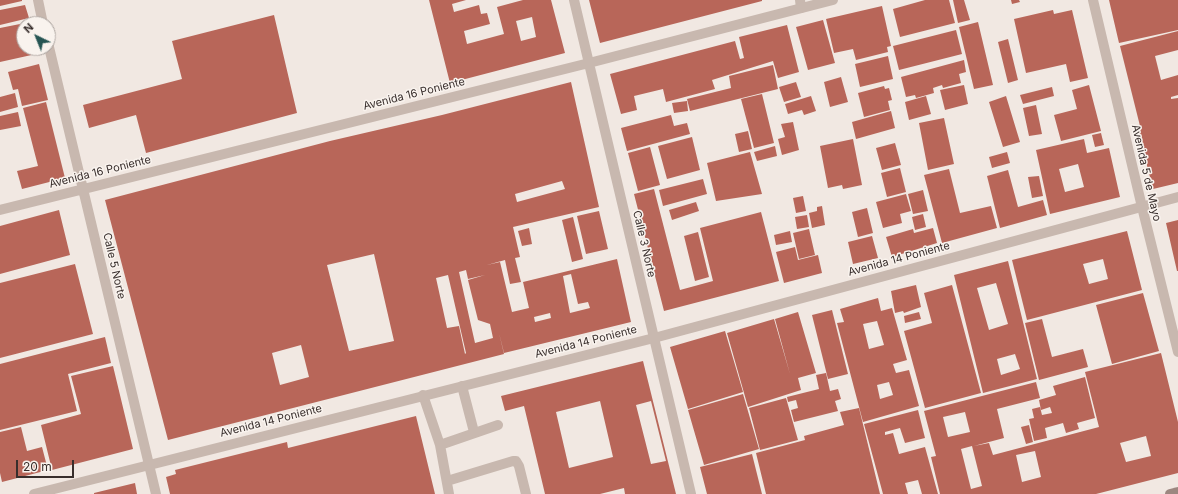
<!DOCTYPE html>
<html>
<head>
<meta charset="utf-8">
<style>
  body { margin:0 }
  #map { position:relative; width:1178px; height:494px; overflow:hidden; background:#f1e8e2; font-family:Inter,sans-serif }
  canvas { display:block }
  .north { position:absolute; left:16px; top:16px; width:40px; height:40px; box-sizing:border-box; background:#f9f3ee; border:1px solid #aca4a0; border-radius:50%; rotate:317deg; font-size:11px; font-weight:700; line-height:16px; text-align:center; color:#382e2c }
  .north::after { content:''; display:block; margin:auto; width:14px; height:18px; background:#265553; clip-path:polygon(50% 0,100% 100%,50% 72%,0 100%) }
  .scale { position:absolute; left:16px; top:460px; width:58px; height:18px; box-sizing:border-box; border:2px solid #382e2c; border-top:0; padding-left:5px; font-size:12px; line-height:14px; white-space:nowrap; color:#382e2c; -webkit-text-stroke:3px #f9f3ee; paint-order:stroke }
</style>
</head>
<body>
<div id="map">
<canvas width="1178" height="494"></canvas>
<div class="north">N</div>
<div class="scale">20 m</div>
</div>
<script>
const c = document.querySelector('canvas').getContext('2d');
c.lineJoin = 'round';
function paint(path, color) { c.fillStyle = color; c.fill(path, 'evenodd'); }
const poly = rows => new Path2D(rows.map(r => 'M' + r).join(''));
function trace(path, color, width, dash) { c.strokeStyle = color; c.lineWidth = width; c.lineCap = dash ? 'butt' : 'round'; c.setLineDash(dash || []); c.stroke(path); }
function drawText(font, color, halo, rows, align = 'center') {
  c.font = font + ' Inter,sans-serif'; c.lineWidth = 3; c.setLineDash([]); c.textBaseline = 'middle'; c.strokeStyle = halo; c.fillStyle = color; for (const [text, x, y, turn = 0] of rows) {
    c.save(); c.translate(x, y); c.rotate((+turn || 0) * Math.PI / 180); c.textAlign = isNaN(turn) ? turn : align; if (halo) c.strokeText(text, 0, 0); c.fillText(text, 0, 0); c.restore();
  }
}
const building = poly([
  [0,0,22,0,22,1,0,6],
  [429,0,466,0,452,4,454,12,479,5,481,14,487,13,490,24,464,31,467,44,504,34,497,7,523,0,551,0,565,53,450,83],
  [532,17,536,37,521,41,516,21],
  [589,0,762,0,762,1,600,43],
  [925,0,949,0,955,23,900,37,893,9],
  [953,0,964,0,970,20,958,23],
  [1011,0,1019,0,1020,2,1012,4],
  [1109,0,1178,0,1178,30,1119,43],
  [25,5,29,18,0,25,0,10],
  [882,6,891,46,887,47,888,52,856,60,853,49,834,53,826,19],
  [1053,10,1054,14,1072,10,1088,78,1070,82,1066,64,1026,73,1014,19],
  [274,15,297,113,146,153,136,115,89,128,83,105,182,79,172,41],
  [823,20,835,63,808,70,796,27],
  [30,22,30,24,24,24,24,48,35,48,36,54,0,62,0,28],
  [978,22,993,85,974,89,959,27],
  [787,25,799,72,778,78,773,61,712,80,715,89,666,102,663,89,634,96,637,110,621,114,610,74,735,41,740,59,744,58,739,37],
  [956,30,962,54,899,70,893,46],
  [1178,31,1178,50,1155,56,1161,80,1178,75,1178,95,1171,97,1171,99,1178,98,1178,183,1153,189,1138,130,1141,130,1120,46],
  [1008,39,1018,80,1008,83,998,42],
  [888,56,893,79,860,87,855,64],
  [964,60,966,72,959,74,961,83,943,88,942,85,933,88,934,93,916,98,915,95,906,97,901,77],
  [39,64,48,100,22,106,18,89,13,90,8,72],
  [773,65,778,89,690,111,687,99,731,88,729,76],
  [841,77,848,102,830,107,824,82],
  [571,82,599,207,513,227,520,257,515,258,521,282,510,284,505,260,487,265,500,262,512,312,529,308,523,282,617,259,631,322,504,353,499,333,504,354,168,440,105,200,330,141,442,115],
  [562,181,565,189,517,202,515,194],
  [374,254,394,341,349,351,327,265],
  [466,270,468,279,485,275,468,280,478,320,490,324,493,338,475,343,459,272],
  [571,274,578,304,588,302,590,308,570,313,563,276],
  [448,275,466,353,465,354,459,326,447,328,436,278],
  [550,313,551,318,535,322,534,317],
  [301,345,309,377,280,385,272,353],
  [796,82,801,97,784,102,779,87],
  [964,85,968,104,945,110,940,90],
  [1089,85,1101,131,1061,141,1054,115,1077,109,1072,90],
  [884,86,885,89,889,88,892,100,888,101,890,110,864,117,858,93],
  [1052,87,1054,96,1023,104,1020,95],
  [15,93,18,107,0,112,0,97],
  [762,94,774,143,754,148,741,99],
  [811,96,816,111,804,115,802,110,788,114,785,104],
  [926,96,931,114,909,120,905,102],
  [1006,96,1020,142,1003,147,989,102],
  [687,101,688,111,674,113,672,103],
  [46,102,65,178,22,189,17,171,38,166,23,108],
  [1036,105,1042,134,1029,136,1023,108],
  [891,111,895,128,856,139,852,122],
  [18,112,21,126,0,130,0,116],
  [671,115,674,126,687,123,690,134,627,151,621,128],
  [944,118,954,164,928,170,919,123],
  [793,122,799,150,782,155,778,139,785,137,781,124],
  [748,131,752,149,739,152,735,134],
  [1101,133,1104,145,1095,147,1092,135],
  [692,137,700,170,667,179,658,146],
  [853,139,862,185,843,189,842,185,828,188,820,146],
  [1084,139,1087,153,1109,148,1120,197,1050,214,1036,150],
  [1078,164,1084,187,1065,192,1059,169],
  [895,143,901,165,882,170,876,148],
  [775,146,777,156,757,161,754,152],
  [650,147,660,185,638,191,628,153],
  [750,152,762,194,716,201,707,163],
  [1007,152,1010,163,992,168,989,157],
  [900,168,906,192,887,197,881,173],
  [949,169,960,213,991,206,997,228,942,243,924,175],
  [1008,170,1018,207,1043,200,1047,215,1000,228,987,176],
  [1039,176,1043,196,1032,198,1028,177],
  [703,179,707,194,663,206,659,190],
  [654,189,680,290,713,281,700,228,761,212,779,281,664,311,634,194],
  [923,190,928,211,913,214,908,194],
  [906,194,911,211,900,214,902,223,883,228,876,202],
  [803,196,806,211,796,213,793,198],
  [696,202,699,211,672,220,669,210],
  [822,206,825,225,812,228,809,213,817,211,817,207],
  [867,208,873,233,858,237,852,212],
  [59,210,70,255,0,274,0,226],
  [599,211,608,249,586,254,577,216],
  [923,214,926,227,915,230,912,217],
  [807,215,809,227,797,229,795,217],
  [573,217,583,259,572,262,562,220],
  [1178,220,1178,271,1177,271,1166,223],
  [529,228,532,244,522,246,518,231],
  [933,228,937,243,892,257,886,237,913,229,914,233],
  [809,229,815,255,799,259,793,233],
  [790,231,792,242,776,245,774,235],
  [1127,231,1142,290,1027,320,1012,260],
  [1103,259,1108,279,1089,284,1083,264],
  [698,232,709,277,695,281,684,236],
  [872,236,878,258,853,264,848,242],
  [795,247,798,260,818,255,822,273,784,283,776,252],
  [1008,261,1037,379,983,393,954,275],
  [996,283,1008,324,989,330,977,288],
  [1015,354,1020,369,1001,375,997,359],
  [75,264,93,334,0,358,0,283],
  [916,285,921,307,904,313,903,311,895,313,891,291],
  [952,285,981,393,925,408,904,331,932,323,924,293],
  [1143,293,1159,351,1112,364,1096,305],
  [878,298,881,311,892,308,907,360,893,364,896,373,909,370,919,406,863,422,837,323,844,322,840,309],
  [877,321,884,345,869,349,863,324],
  [889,382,893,395,880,399,877,385],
  [832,310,848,374,828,379,812,315],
  [798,312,816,373,798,378,801,390,748,407,727,333,774,319,790,374,775,319],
  [919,312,921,319,905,323,904,316],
  [1042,319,1052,357,1083,349,1088,367,1039,380,1025,323],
  [725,331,743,392,688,409,670,347],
  [105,337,111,363,68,374,77,411,0,430,0,364],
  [1161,353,1178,422,1178,473,1096,494,940,494,931,457,936,456,924,411,1036,382,1040,398,997,409,1004,438,974,446,989,443,993,455,1099,427,1085,372],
  [965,412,970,432,948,437,943,417],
  [1146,436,1151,456,1126,462,1120,443],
  [972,446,982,486,971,489,961,449],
  [1035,451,1041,477,1022,482,1016,455],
  [643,361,676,494,625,494,624,488,600,494,545,494,524,406,505,411,501,396],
  [600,401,613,457,569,468,556,412],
  [651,401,666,461,651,464,636,405],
  [113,366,133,449,52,470,41,425,81,414,71,376],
  [826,373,830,391,838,389,841,399,835,401,838,411,794,422,791,410,798,408,796,400,788,402,787,397,819,389,816,375],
  [1085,377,1095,418,1077,423,1079,429,1066,433,1063,423,1045,428,1047,438,1034,441,1029,419,1034,418,1032,409,1040,407,1042,415,1052,413,1050,407,1041,410,1039,400,1056,395,1053,386],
  [743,394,759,449,704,465,688,410],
  [786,398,798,440,760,450,749,408],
  [859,408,880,494,766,494,756,453,805,440,804,436,844,425,840,412],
  [918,410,925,438,905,443,900,428,885,432,885,435,893,433,899,454,925,447,938,494,922,494,918,480,905,483,908,494,883,494,864,424],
  [416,416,435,494,170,494,166,477,176,474,175,470,287,442,288,448],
  [1029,425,1033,442,1026,444,1021,427],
  [21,427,27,451,42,447,48,470,2,482,0,473,0,432],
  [752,454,762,494,707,494,700,467],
  [135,483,137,494,94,494,94,493]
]);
const service = poly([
  [800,0,801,8],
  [462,386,474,432],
  [423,395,440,445,449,494],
  [440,445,498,425],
  [447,481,513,461,516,461,519,466,526,494]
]);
const pedestrian = poly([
  [1142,207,1178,352]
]);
const minor = poly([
  [38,0,43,24],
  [574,0,691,494],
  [1093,0,1142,207],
  [48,43,156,494],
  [0,210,589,63,833,0],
  [34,494,654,338,1178,197]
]);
const secondary = poly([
  [1170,494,1178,492]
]);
const streetNames = [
  ["Avenida 16 Poniente",414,94,-14],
  ["Avenida 16 Poniente",100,172,-14],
  ["Avenida 5 de Mayo",1146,173,77],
  ["Calle 3 Norte",644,244,77],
  ["Avenida 14 Poniente",899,259,-15],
  ["Calle 5 Norte",114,266,77],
  ["Avenida 14 Poniente",586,342,-14],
  ["Avenida 14 Poniente",271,421,-14]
];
paint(building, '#b86659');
trace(service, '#c8b8af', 10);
trace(pedestrian, '#c8b8af', 10);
trace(minor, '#c8b8af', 10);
trace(secondary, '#9c8780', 10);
drawText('11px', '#382e2c', '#f9f3ee', streetNames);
</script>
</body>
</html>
